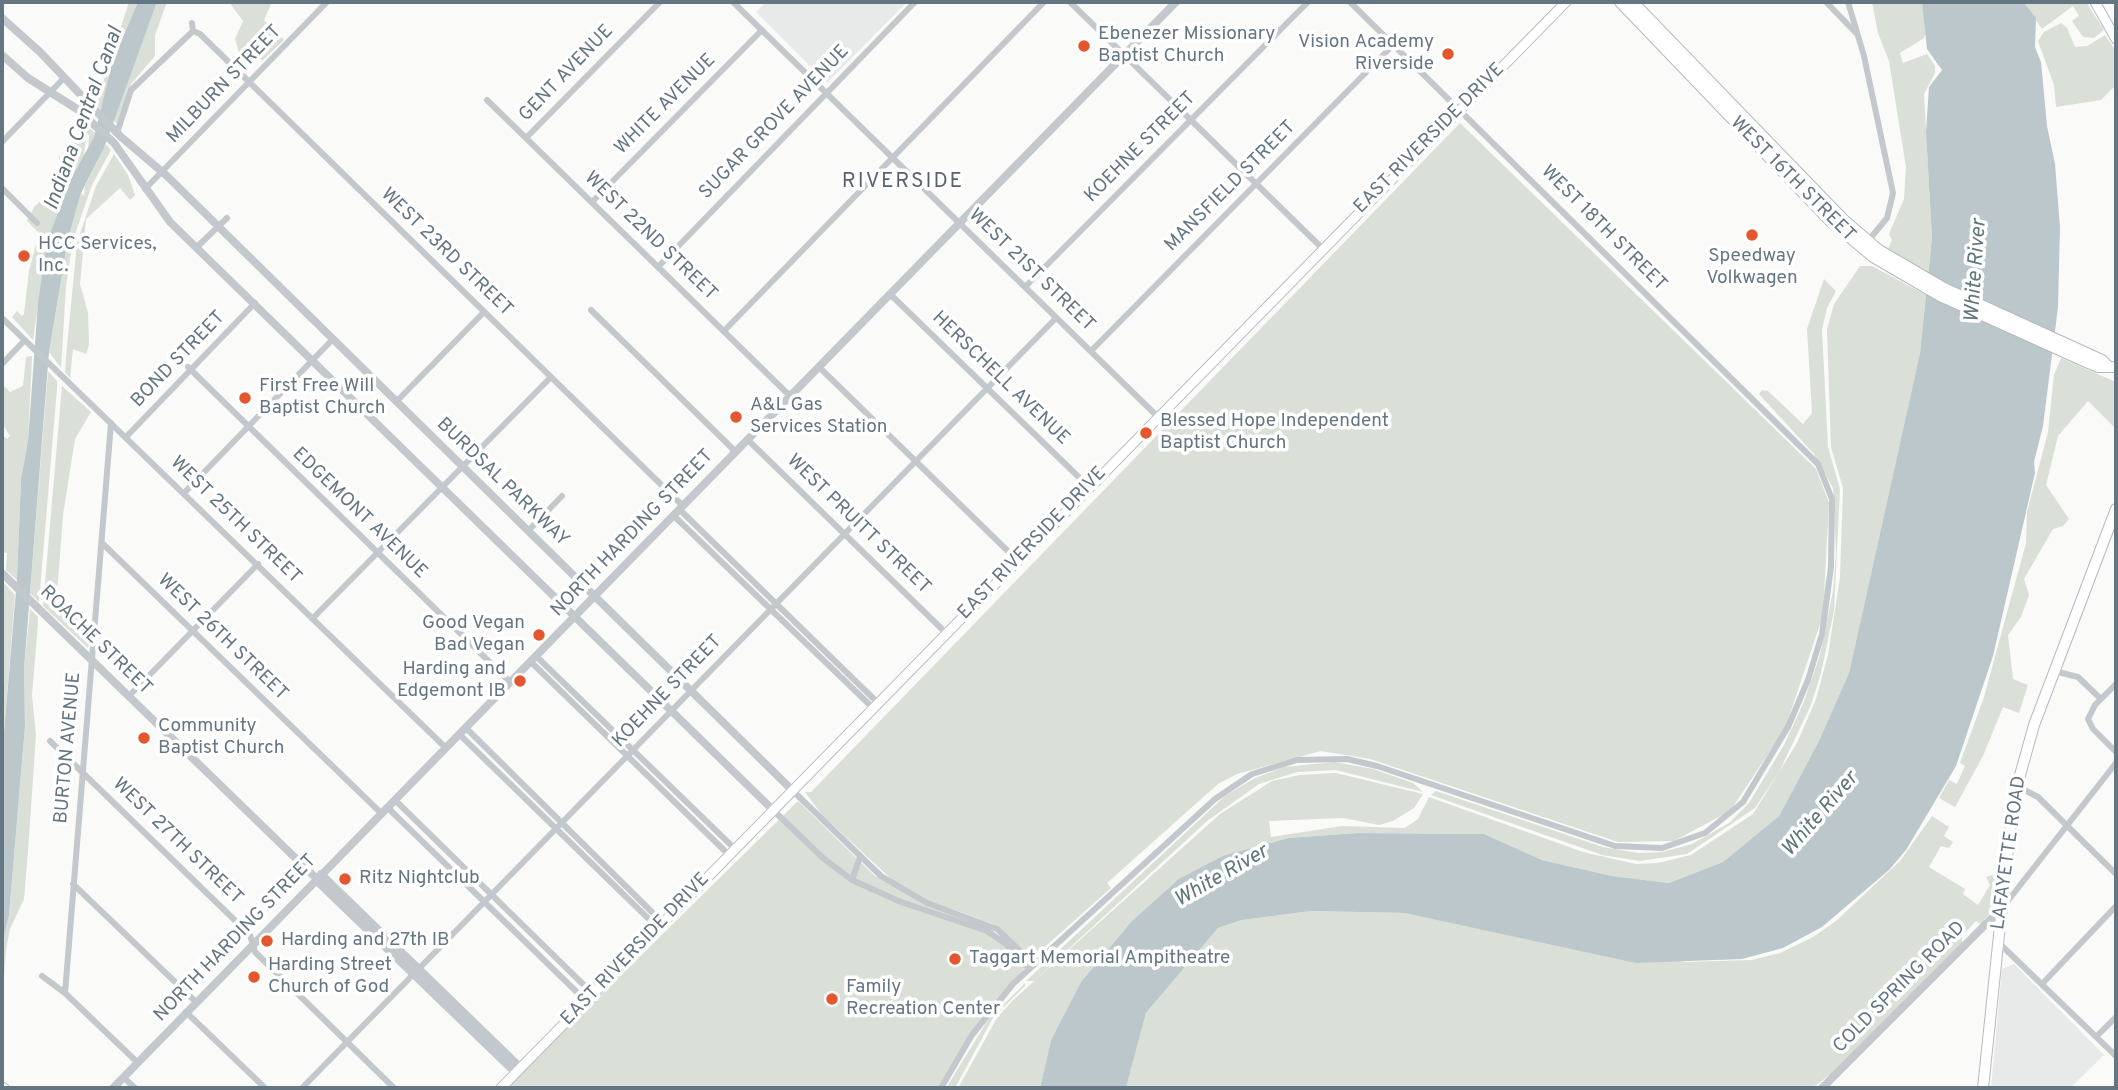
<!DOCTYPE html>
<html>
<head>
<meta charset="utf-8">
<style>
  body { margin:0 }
  #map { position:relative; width:2118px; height:1090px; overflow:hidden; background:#fafaf8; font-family:Overpass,sans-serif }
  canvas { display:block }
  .frame { position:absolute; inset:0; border:4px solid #657683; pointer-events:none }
</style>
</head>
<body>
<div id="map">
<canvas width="2118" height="1090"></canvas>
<div class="frame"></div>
</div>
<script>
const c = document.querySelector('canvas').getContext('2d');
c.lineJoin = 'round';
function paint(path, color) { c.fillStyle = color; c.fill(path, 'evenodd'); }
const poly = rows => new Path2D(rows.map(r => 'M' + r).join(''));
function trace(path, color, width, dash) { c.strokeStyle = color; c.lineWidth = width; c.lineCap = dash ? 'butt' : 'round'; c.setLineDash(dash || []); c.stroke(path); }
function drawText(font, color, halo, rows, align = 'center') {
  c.font = font + ' Overpass,sans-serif'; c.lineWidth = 7; c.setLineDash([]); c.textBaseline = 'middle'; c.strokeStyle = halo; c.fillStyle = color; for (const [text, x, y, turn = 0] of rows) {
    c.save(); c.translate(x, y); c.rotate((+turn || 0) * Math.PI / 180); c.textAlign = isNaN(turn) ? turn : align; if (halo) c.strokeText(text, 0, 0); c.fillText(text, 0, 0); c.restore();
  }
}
const built = poly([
  [766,2,907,2,827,83,756,12],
  [2014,964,2104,1055,2070,1088,1991,1088,2002,969]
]);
const green = poly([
  [129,2,138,2,113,60,102,110,96,104],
  [157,2,167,2,155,35,155,56,131,84,117,123,113,121],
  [229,2,272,2,264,20,284,40,263,60,239,53,235,39,243,21],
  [1872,2,1922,2,1927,29,1924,38,1900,53,1903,63,1927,54,1935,66,1935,73,1924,94,1932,238,1928,275,1888,249,1892,240,1889,234,1904,199,1906,167,1889,61,1878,33],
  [2023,2,2086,2,2104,30,2094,38,2083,37,2072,21,2079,16,2073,6,2042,29],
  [2061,23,2067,28,2075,47,2087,46,2105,35,2116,51,2116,85,2101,100,2056,107,2054,85,2038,41,2044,32],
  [1460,123,1816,469,1829,503,1823,615,1785,729,1730,811,1674,841,1618,842,1370,759,1321,751,1237,774,1218,784,1107,883,1111,888,1039,952,1025,951,993,924,952,909,993,931,1026,966,958,1057,942,1088,506,1088,798,801,875,876,900,887,822,815,805,792,811,792],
  [87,126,95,133,94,137,88,151,89,135,86,134,84,157,70,181,47,241,33,340,12,317,17,311,22,316,24,314,29,271,39,233,27,221,34,207,44,198,51,197,60,179,59,157],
  [106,144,111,150,92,185,73,240,66,286,61,368,49,352,68,239,81,193,84,196,85,186],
  [114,154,128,175,135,195,130,200,120,188,86,219,80,284,88,313,89,345,86,354,73,349,70,378,65,372,66,357,77,243,96,186],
  [1860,266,1872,266,1926,295,1920,353,1849,673,1818,743,1779,816,1723,862,1669,883,1612,876,1542,860,1484,834,1357,833,1289,838,1225,855,1131,922,1081,982,1051,1040,1040,1088,958,1088,997,1018,1012,1001,1220,814,1272,781,1300,775,1336,773,1423,794,1414,808,1393,821,1379,825,1343,818,1269,821,1271,837,1342,826,1405,828,1418,819,1429,797,1583,852,1636,864,1658,863,1691,855,1753,814,1797,743,1816,699,1828,655,1840,577,1843,488,1831,447,1827,329,1834,304],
  [1824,279,1836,291,1827,308,1822,330,1828,447,1840,489,1834,611,1821,673,1811,705,1779,772,1755,808,1687,854,1640,861,1602,855,1431,795,1436,791,1603,847,1638,853,1662,852,1692,844,1729,823,1749,803,1784,745,1803,704,1820,655,1833,591,1836,554,1833,488,1814,454,1759,394,1762,390,1768,391,1803,424,1812,413,1807,329],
  [32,356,28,441,21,479,17,580,6,570,7,553,2,552,2,435,7,439,10,436,3,425,2,384,10,392,23,386,26,357],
  [2061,358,2116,382,2116,429,2088,401,2058,436,2046,485,2069,519,2063,526,2053,529,2024,579,2029,595,2021,617,2008,635,2013,679,2028,685,2019,713,2003,707,1983,756,1955,807,1939,798,1949,780,1957,784,1965,766,1960,763,1984,697,2026,543,2027,512,2048,432,2054,375],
  [48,371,57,381,57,388,39,602,30,593],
  [62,386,91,412,75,439,63,515,56,608,78,613,87,634,91,635,88,648,43,606],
  [4,583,15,595,2,756,2,585],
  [30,609,38,617,38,623,32,695,36,735,28,851,24,899,10,929,6,949,2,1005,2,945,9,915,25,726,24,669],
  [1335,762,1373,769,1413,783,1423,792,1336,770,1297,772,1259,784,1207,821,1034,981,1026,981,1225,796,1253,779,1284,767],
  [1932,816,1949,827,1944,836,1953,842,1949,848,1941,846,1929,867,1965,889,1963,894,1978,905,1990,885,1986,877,1993,875,1997,880,1990,913,1981,924,1976,921,1962,936,1962,943,1831,1074,1812,1088,1126,1088,1146,1013,1218,928,1242,920,1311,911,1405,913,1685,962,1751,960,1780,953,1813,937,1836,921,1900,861],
  [1025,983,1025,986,993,1018,955,1088,946,1088,988,1020]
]);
const water = poly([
  [138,2,157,2,104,148,81,193,68,239,49,352,24,669,25,726,9,915,2,945,2,756,17,579,21,479,28,441,38,302,47,241,70,181,94,137,113,60],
  [1922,2,2023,2,2036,18,2035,47,2041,62,2047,126,2055,164,2060,227,2058,307,2043,426,2034,462,2035,473,1993,656,1956,766,1906,850,1889,870,1822,927,1783,948,1742,959,1636,963,1405,913,1311,911,1242,920,1218,928,1146,1013,1126,1088,1040,1088,1051,1040,1081,982,1131,922,1179,879,1225,855,1289,838,1357,833,1484,834,1542,860,1612,876,1669,883,1723,862,1779,816,1818,743,1849,673,1920,353,1932,238,1926,132,1929,87,1942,70,1927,49]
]);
const minor = poly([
  [733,2,1157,416],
  [1070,2,1322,248],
  [1826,2,1856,33],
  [1848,2,1864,56,1893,193,1887,218,1868,241],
  [192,23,193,31,200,34,683,506],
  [487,100,790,396],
  [117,133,131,90,193,31],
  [526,138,660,2],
  [2,142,64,78],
  [2,188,37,223],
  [145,189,327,2],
  [592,202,762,30],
  [197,247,227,218],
  [658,267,915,2],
  [1025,287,1308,2],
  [890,294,1089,487],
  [591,310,736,452],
  [2,318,446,748],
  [724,331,1044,2],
  [1091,351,1394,44],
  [2,364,25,340],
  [188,367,510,682],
  [819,367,1017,560],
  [396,402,484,312],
  [126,437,255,303],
  [748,440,946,633],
  [184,493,332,340],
  [679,509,878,703],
  [673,515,873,708],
  [528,531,562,496],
  [102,543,382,814],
  [313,618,551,377],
  [536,656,735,849],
  [530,661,729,855],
  [2054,671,2078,677,2101,699],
  [2116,684,2095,705,2088,719,2093,729,2116,752],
  [129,696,258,564],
  [466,728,663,923],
  [459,734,658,928],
  [50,741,250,935,255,952,394,1088],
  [2017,786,2038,797,2116,874],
  [792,790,881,876,927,903,997,929,1034,964],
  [395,800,593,994],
  [388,808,586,1001],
  [773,810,823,858,852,880,901,902,987,931,1006,944,1029,969],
  [852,880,860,857],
  [73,884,196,1002],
  [2003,907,2116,763],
  [1998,942,2116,1056],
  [42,976,65,993,138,1063],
  [2042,984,2116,906],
  [65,993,111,423],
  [186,1012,265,1088],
  [2096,1037,2116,1017],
  [124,1078,135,1088],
  [302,1088,1056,318],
  [941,1088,972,1035,1013,984,1215,799,1252,774,1297,760,1347,759,1377,766,1615,846,1662,848,1705,833,1743,802,1788,727,1808,680,1822,634,1831,567,1832,499,1818,464,1350,2]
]);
const tertiary = poly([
  [2,18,40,52,120,136,167,176,792,790],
  [2,55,28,78,77,109,114,143,170,222,773,810],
  [2,573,317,879],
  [321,874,521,1068],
  [316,880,516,1073],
  [113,1088,1176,2],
  [1822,1088,2001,909]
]);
const secondary = poly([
  [2095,2,2116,39],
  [2,1087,4,1088],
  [501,1088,1566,2]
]);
const primary = poly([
  [1620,2,1831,222,1873,257,1940,296,2086,362,2098,367,2116,367],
  [1633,2,1843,219,1879,250,1944,288,2102,360,2109,367],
  [1983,1088,2010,830,2017,786,2034,725,2116,509]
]);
const markers = [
  [1084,46,7,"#e4572e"],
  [1448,54,7,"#e4572e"],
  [1752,235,7,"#e4572e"],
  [24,256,7,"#e4572e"],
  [245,398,7,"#e4572e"],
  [736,417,7,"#e4572e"],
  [1146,433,7,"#e4572e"],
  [539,635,7,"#e4572e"],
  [520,681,7,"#e4572e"],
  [144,738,7,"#e4572e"],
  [345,879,7,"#e4572e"],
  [267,941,7,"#e4572e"],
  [955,959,7,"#e4572e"],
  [254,977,7,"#e4572e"],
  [832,999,7,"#e4572e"]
];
const poiNames = [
  ["Ebenezer Missionary",1098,35],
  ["Baptist Church",1098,57],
  ["Vision Academy",1434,43,"right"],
  ["Riverside",1434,65,"right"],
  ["HCC Services,",38,245],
  ["Inc.",38,267],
  ["Speedway",1752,257,"center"],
  ["Volkwagen",1752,279,"center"],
  ["First Free Will",259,387],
  ["Baptist Church",259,409],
  ["A&L Gas",750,406],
  ["Services Station",750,428],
  ["Blessed Hope Independent",1160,422],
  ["Baptist Church",1160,444],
  ["Good Vegan",525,624,"right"],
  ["Bad Vegan",525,646,"right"],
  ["Harding and",506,670,"right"],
  ["Edgemont IB",506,692,"right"],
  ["Community",158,727],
  ["Baptist Church",158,749],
  ["Ritz Nightclub",359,879],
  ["Harding and 27th IB",281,941],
  ["Taggart Memorial Ampitheatre",969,959],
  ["Harding Street",268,966],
  ["Church of God",268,988],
  ["Family",846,988],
  ["Recreation Center",846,1010]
];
const streetNames = [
  ["GENT AVENUE",567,74,-46],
  ["MILBURN STREET",225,85,-46],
  ["WHITE AVENUE",666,105,-45],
  ["SUGAR GROVE AVENUE",775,123,-46],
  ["EAST RIVERSIDE DRIVE",1430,139,-45],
  ["KOEHNE STREET",1141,148,-45],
  ["WEST 16TH STREET",1792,180,45],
  ["MANSFIELD STREET",1231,187,-45],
  ["WEST 18TH STREET",1603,229,45],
  ["WEST 22ND STREET",650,237,44],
  ["WEST 23RD STREET",446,253,44],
  ["WEST 21ST STREET",1031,271,44],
  ["BOND STREET",179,360,-46],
  ["HERSCHELL AVENUE",1000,379,44],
  ["BURDSAL PARKWAY",502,483,44],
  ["EDGEMONT AVENUE",359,514,44],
  ["WEST 25TH STREET",235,521,44],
  ["WEST PRUITT STREET",858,525,44],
  ["NORTH HARDING STREET",633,534,-46],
  ["EAST RIVERSIDE DRIVE",1033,544,-46],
  ["WEST 26TH STREET",222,638,44],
  ["ROACHE STREET",95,641,44],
  ["KOEHNE STREET",668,692,-46],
  ["BURTON AVENUE",69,748,-85],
  ["WEST 27TH STREET",177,842,44],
  ["LAFAYETTE ROAD",2010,853,-82],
  ["NORTH HARDING STREET",236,939,-46],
  ["EAST RIVERSIDE DRIVE",636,950,-46],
  ["COLD SPRING ROAD",1900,988,-45]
];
const waterNames = [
  ["Indiana Central Canal",85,119,-70],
  ["White River",1977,271,-86],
  ["White River",1821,815,-49],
  ["White River",1222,877,-30]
];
const neighbourhoodNames = [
  ["RIVERSIDE",903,183]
];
paint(built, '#e8e9e9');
paint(green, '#dadfd7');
paint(water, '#bbc7cb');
trace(secondary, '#b3babf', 11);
trace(primary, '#b5babe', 12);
trace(minor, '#c3c8cc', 6);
trace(tertiary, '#c3c8cc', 8);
trace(secondary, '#fff', 9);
trace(primary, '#fff', 10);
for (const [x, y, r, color] of markers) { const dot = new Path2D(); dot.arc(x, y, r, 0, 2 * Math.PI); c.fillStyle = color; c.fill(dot); trace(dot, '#fff', 2.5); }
drawText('19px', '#657683', '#fff', poiNames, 'left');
drawText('19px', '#657683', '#fff', streetNames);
drawText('italic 21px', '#60757c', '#fff', waterNames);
c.letterSpacing = '2px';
drawText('21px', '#57646e', '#fff', neighbourhoodNames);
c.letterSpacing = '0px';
</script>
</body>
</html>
